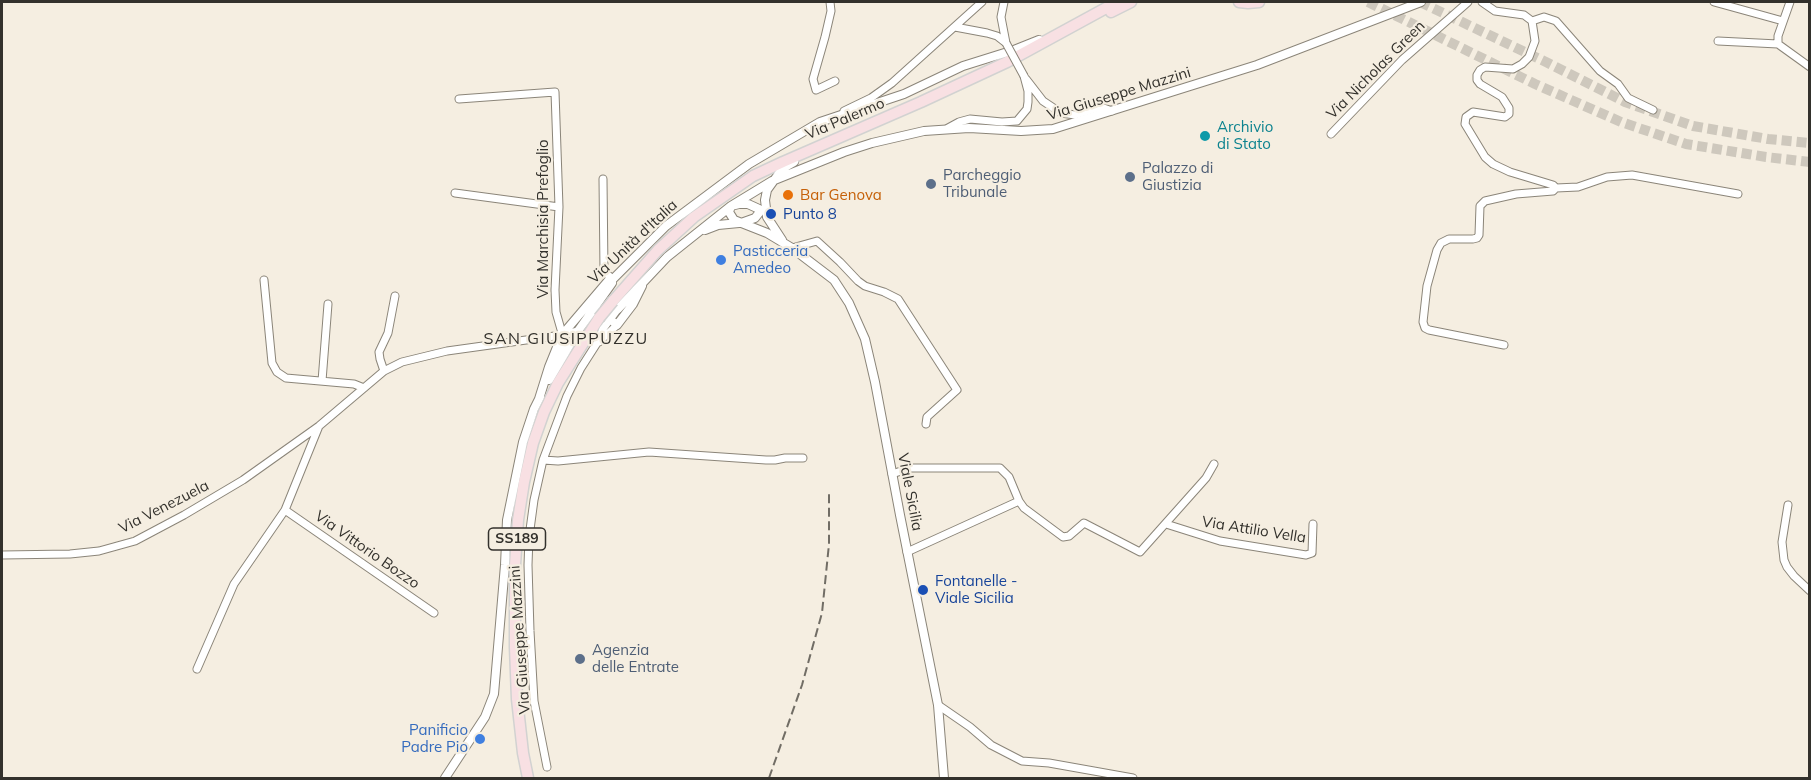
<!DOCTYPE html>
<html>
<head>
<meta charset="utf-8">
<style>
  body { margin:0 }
  #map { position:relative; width:1811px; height:780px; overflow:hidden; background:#f5eee1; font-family:Mulish,sans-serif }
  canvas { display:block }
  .frame { position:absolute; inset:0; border:3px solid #33312c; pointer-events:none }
</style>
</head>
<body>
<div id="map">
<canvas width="1811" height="780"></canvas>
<div class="frame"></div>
</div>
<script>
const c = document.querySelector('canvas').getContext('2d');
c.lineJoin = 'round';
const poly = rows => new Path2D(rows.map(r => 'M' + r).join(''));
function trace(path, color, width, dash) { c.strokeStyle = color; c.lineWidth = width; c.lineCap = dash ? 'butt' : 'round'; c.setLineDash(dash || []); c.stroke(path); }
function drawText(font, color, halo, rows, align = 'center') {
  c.font = font + ' Mulish,sans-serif'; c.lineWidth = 4.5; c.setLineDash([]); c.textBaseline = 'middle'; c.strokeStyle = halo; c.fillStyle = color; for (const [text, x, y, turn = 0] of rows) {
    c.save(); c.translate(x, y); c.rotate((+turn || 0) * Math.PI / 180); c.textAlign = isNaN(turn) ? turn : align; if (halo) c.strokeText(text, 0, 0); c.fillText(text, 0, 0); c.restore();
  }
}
const primaryTunnel = poly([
  [1368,2,1535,84,1621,122,1686,144,1766,157,1810,162],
  [1420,2,1548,63,1625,102,1693,126,1768,139,1810,143]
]);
const minor = poly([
  [830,2,831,11,825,37,813,79,816,90,835,81],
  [1004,2,1001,17,1006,43],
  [1482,2,1495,11,1524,15,1532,21],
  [1714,2,1783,21],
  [1790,2,1778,36,1778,44,1810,67],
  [1532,21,1544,17,1556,21,1600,71,1618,84,1628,98,1653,110],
  [955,27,987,33,997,36,1006,43],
  [1718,41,1778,44],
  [1026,79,1043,101,1061,113,1075,115,1101,107,1112,111],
  [459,99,555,92,559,207,555,290,556,312,564,340,557,362],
  [844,111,871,98,892,83,982,2],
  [948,128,959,122,970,119,1002,122,1017,121,1027,109,1028,102,1028,91,1024,76],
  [1331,134,1402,60,1468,2],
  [603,179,604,272,613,279],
  [1556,188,1578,187,1607,177,1632,175,1738,194],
  [455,193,559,207],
  [792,248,817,241,840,262,858,281,865,286,884,292,898,299,957,390,927,417,926,424],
  [264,280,272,363,277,372,286,378,354,384,364,388],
  [599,342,617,325],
  [1504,345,1429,330,1425,328,1423,322,1427,286,1437,250,1441,243,1449,239,1473,239,1477,238,1479,235,1480,206,1485,201,1516,194,1553,191,1556,188,1553,185,1510,172,1493,164,1485,157,1465,124,1466,117,1473,112,1505,117,1509,114,1509,108,1502,97,1480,84,1477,80,1477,75,1480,70,1485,67,1513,69,1522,64,1529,57,1535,41,1532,21],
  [384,371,380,359,379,352,388,333,395,296],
  [322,381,328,304],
  [543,460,558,461,649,452,766,460,775,460,785,458,803,458],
  [892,474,910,468,1000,468,1009,477,1019,501,1024,508,1063,537,1069,536,1084,523,1140,552,1206,478,1214,464],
  [1788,505,1782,542,1784,560,1787,567,1794,576,1810,591],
  [285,510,434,613],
  [1166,524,1220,541,1306,555,1312,553,1313,524],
  [907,552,1019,501],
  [2,555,70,554,99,551,135,541,184,515,243,480,319,426,384,371,402,362,447,351,562,335,578,331],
  [197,669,234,584,285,510,319,426],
  [938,705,970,727,991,745,1022,761,1049,763,1133,778],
  [547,767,534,701,530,631,528,565,529,537,534,500,543,460,567,396,581,368,597,343,603,329,618,309]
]);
const tertiary = poly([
  [741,223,755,218,759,213,759,209,748,204,739,204,731,206,729,212,734,220,767,233,792,248,834,280,849,303,865,339,875,382,900,515,938,705,944,778],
  [705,230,718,225,739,223],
  [782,240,767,217,765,200,767,190,780,172,787,166,794,162],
  [618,309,667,257,731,206,772,181,844,152,872,143,924,131,969,128,1021,131,1053,129,1257,65,1421,2],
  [600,311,617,325,633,304,642,286],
  [549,380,578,331,612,283],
  [539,399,549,367,562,335,608,281,613,279,666,226,749,164,820,122,904,94,963,66,1014,50,1039,40],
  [445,778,485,717,494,694,505,565,507,520,523,442,534,409,540,397]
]);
const primary = poly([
  [1239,2,1248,3,1259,2],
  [1111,12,1131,2],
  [613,301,658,250,694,217,753,176,783,162,921,102,1007,62,1117,2],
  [528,778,523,753,517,699,515,647,515,565,518,520,524,482,533,443,544,412,558,383,599,318]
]);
const rail = poly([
  [769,778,802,685,822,613,829,544,829,493]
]);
const minorBridge = poly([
  [1006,43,1024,76]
]);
const primaryBridge = poly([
  [599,318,613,301]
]);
const markers = [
  [1205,136,6,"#0f9aa8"],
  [1130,177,6,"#5c6f8a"],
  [931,184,6,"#5c6f8a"],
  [788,195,6,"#e8710a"],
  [771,214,6,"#1a4fb4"],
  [721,260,6,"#3f7fe0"],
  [923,590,6,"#1a4fb4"],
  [580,659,6,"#5c6f8a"],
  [480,739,6,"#3f7fe0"]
];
const shields = [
  [517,539,57]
];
const shieldNames = [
  ["SS189",517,539]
];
const streetNames = [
  ["Via Nicholas Green",1376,70,-45],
  ["Via Giuseppe Mazzini",1119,94,-17],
  ["Via Palermo",845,119,-23],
  ["Via Marchisia Prefoglio",543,219,-90],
  ["Via Unità d'Italia",633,242,-43],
  ["Viale Sicilia",910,492,79],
  ["Via Venezuela",164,507,-27],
  ["Via Attilio Vella",1254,530,9],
  ["Via Vittorio Bozzo",367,550,35],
  ["Via Giuseppe Mazzini",520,640,-94]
];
const cultureNames = [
  ["Archivio",1217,127],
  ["di Stato",1217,144]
];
const serviceNames = [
  ["Palazzo di",1142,168],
  ["Giustizia",1142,185],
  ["Parcheggio",943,175],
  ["Tribunale",943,192],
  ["Agenzia",592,650],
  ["delle Entrate",592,667]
];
const foodNames = [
  ["Bar Genova",800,195]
];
const transitNames = [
  ["Punto 8",783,214],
  ["Fontanelle -",935,581],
  ["Viale Sicilia",935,598]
];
const shopNames = [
  ["Pasticceria",733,251],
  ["Amedeo",733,268],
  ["Panificio",468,730,"right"],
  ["Padre Pio",468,747,"right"]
];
const neighbourhoodNames = [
  ["SAN GIUSIPPUZZU",566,339]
];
trace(primaryTunnel, '#cec8bd', 10, [10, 5]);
trace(minor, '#8b8579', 9);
trace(tertiary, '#8b8579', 10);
trace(primary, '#d2d2d1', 13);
trace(minor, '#fff', 7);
trace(tertiary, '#fff', 8);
trace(primary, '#f8e0e3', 10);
trace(rail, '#716d65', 2, [9, 4.5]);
trace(minorBridge, '#8b8579', 9, []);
trace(primaryBridge, '#d2d2d1', 13, []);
trace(minorBridge, '#fff', 7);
trace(primaryBridge, '#f8e0e3', 10);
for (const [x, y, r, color] of markers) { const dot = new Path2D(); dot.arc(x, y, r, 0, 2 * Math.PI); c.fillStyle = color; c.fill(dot); trace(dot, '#f5eee1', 2); }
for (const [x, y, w] of shields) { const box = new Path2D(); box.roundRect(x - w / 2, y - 11, w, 22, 4.5); c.fillStyle = '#f5eee1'; c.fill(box); trace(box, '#33312c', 1.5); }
drawText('bold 14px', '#33312c', null, shieldNames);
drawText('15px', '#33312c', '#f5eee1', streetNames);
drawText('15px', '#0d838f', '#f5eee1', cultureNames, 'left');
drawText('15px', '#4e5e75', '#f5eee1', serviceNames, 'left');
drawText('15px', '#c56008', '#f5eee1', foodNames, 'left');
drawText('15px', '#164399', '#f5eee1', transitNames, 'left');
drawText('15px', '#366cbe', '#f5eee1', shopNames, 'left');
c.letterSpacing = '1.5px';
drawText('16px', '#33312c', '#f5eee1', neighbourhoodNames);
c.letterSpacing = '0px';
</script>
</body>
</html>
